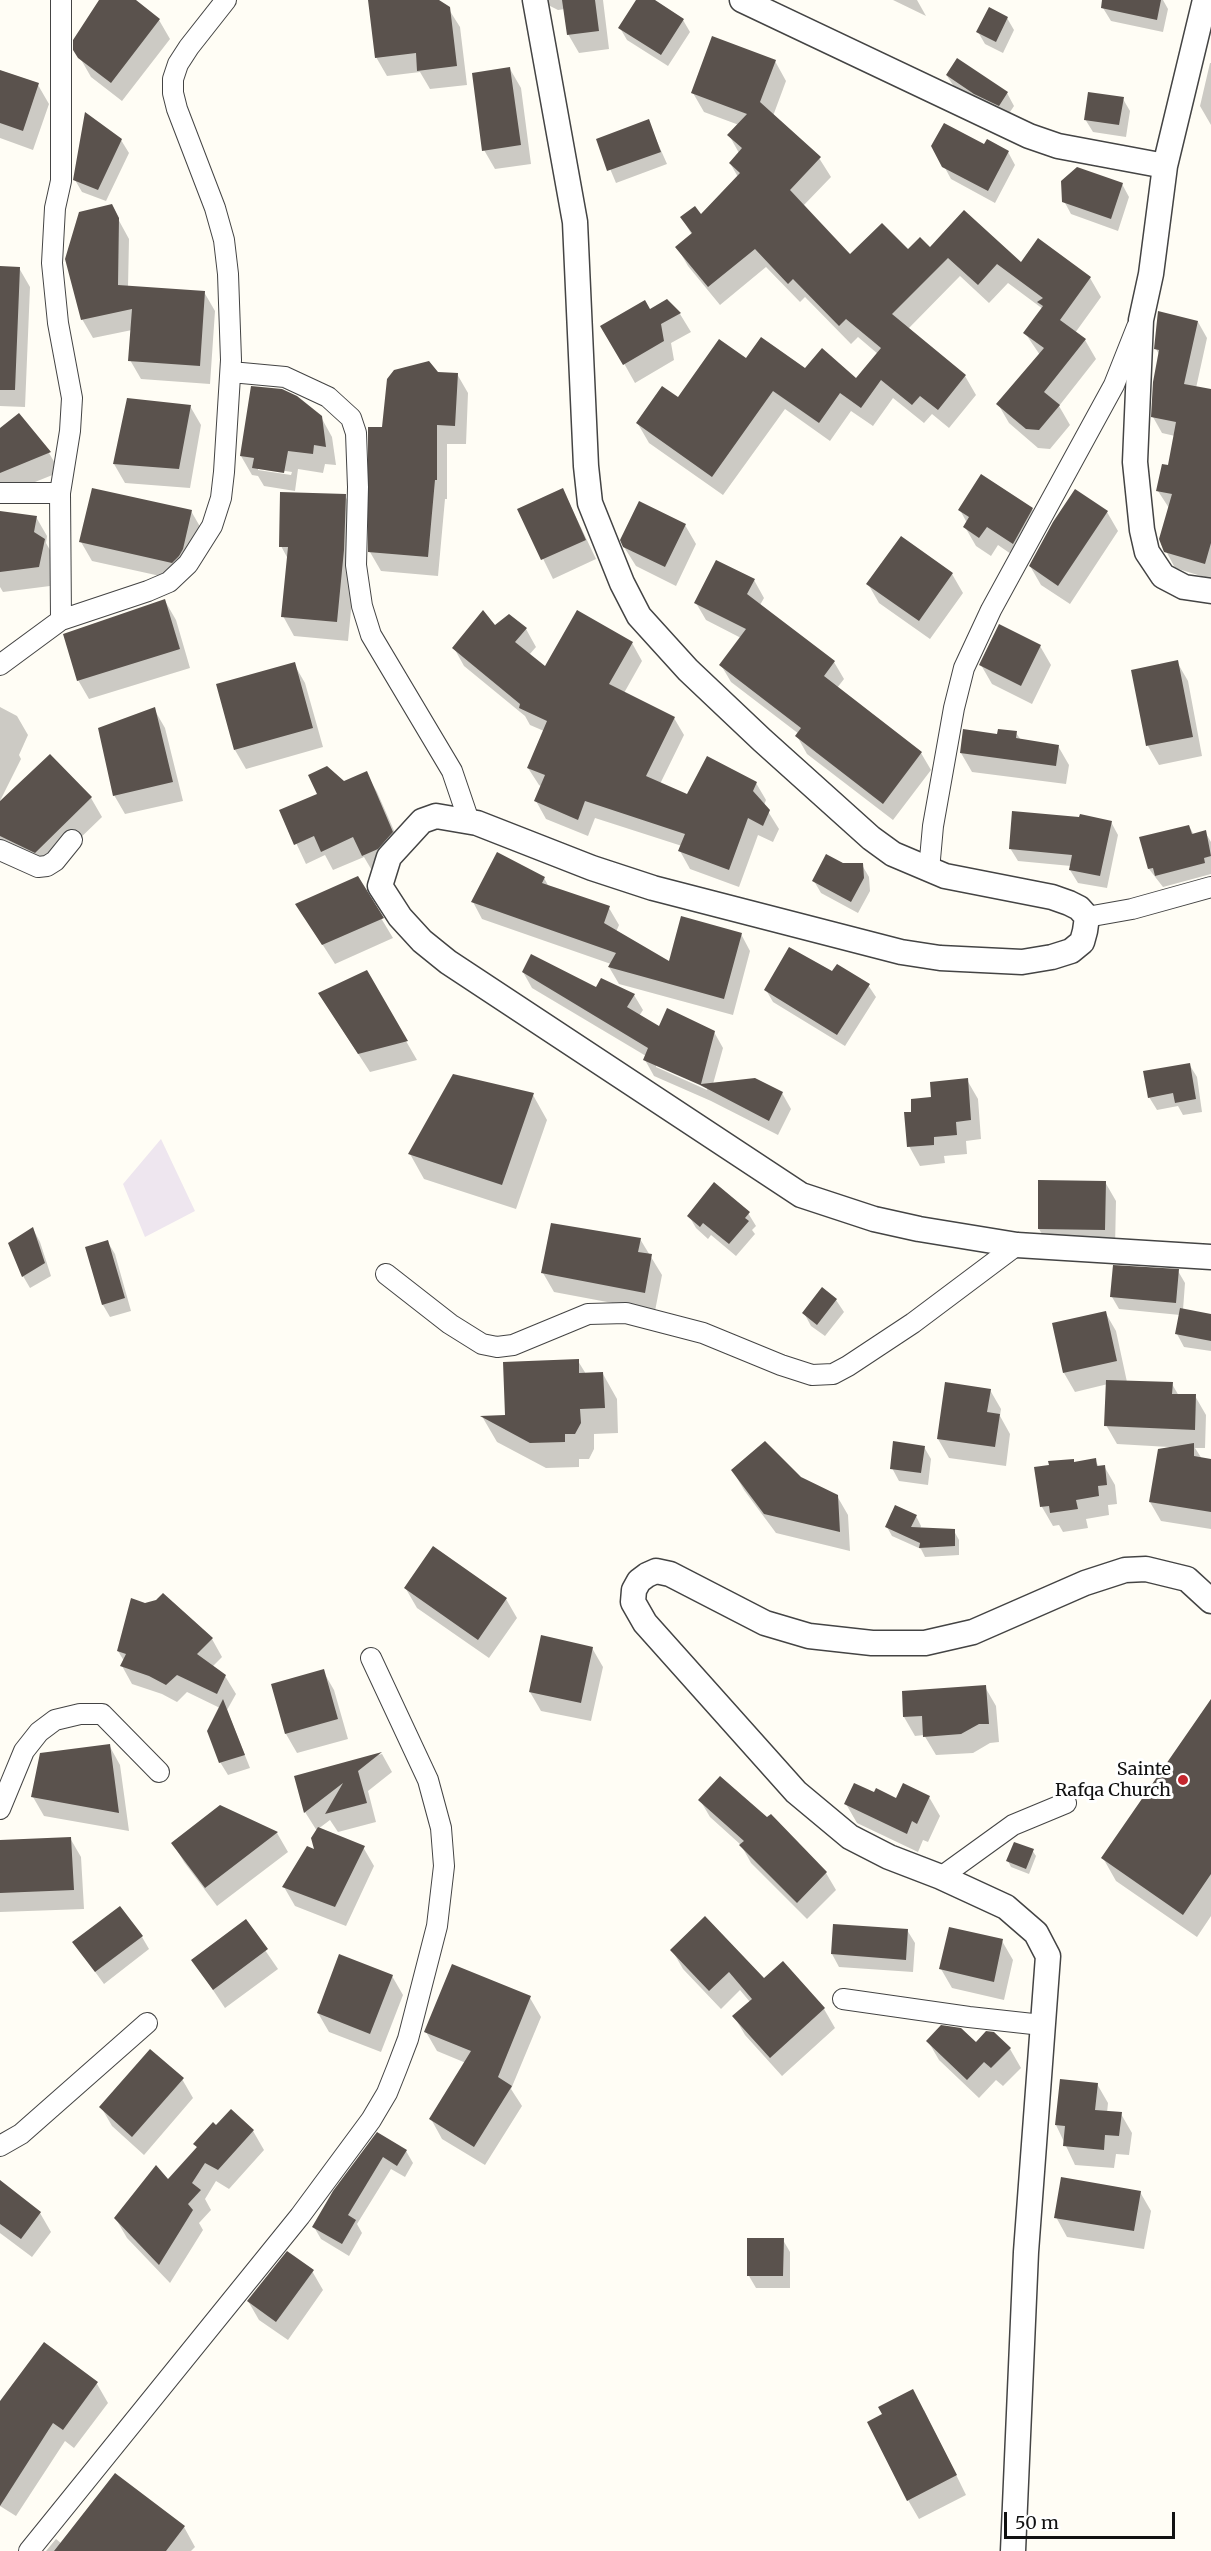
<!DOCTYPE html>
<html>
<head>
<meta charset="utf-8">
<style>
  body { margin:0 }
  #map { position:relative; width:1211px; height:2551px; overflow:hidden; background:#fffdf5; font-family:Merriweather,serif }
  canvas { display:block }
  .scale { position:absolute; left:1004px; top:2512px; width:171px; height:27px; box-sizing:border-box; border:3px solid #111; border-top:0; padding-left:8px; font-size:18px; line-height:21px; white-space:nowrap; color:#111; -webkit-text-stroke:4px #fff; paint-order:stroke }
</style>
</head>
<body>
<div id="map">
<canvas width="1211" height="2551"></canvas>
<div class="scale">50 m</div>
</div>
<script>
const c = document.querySelector('canvas').getContext('2d');
c.lineJoin = 'round';
function paint(path, color) { c.fillStyle = color; c.fill(path, 'evenodd'); }
const poly = rows => new Path2D(rows.map(r => 'M' + r).join(''));
function trace(path, color, width, dash) { c.strokeStyle = color; c.lineWidth = width; c.lineCap = dash ? 'butt' : 'round'; c.setLineDash(dash || []); c.stroke(path); }
function drawText(font, color, halo, rows, align = 'center') {
  c.font = font + ' Merriweather,serif'; c.lineWidth = 6; c.setLineDash([]); c.textBaseline = 'middle'; c.strokeStyle = halo; c.fillStyle = color; for (const [text, x, y, turn = 0] of rows) {
    c.save(); c.translate(x, y); c.rotate((+turn || 0) * Math.PI / 180); c.textAlign = isNaN(turn) ? turn : align; if (halo) c.strokeText(text, 0, 0); c.fillText(text, 0, 0); c.restore();
  }
}
const industrial = poly([
  [161,1139,195,1211,145,1237,123,1184]
]);
const shadow = poly([
  [101,0,133,0,159,20,170,39,122,101,91,77,75,49],
  [369,0,436,0,448,8,460,27,467,85,430,89,420,72,387,76,376,57],
  [545,0,603,0,609,49,579,53,568,34,565,9,558,10,548,5],
  [638,0,652,0,683,20,690,32,668,66,627,40,620,28],
  [893,0,917,0,926,16],
  [1105,0,1163,0,1168,9,1163,32,1111,21,1103,8],
  [1007,18,1014,30,1003,53,985,44,978,32],
  [775,61,786,81,773,116,819,158,831,177,803,206,850,256,930,249,1090,278,1101,297,1075,333,1085,340,1096,359,1059,406,1070,425,1050,449,1038,448,1009,423,998,404,1040,355,1025,333,1043,309,1008,283,989,303,960,276,908,329,965,376,976,395,949,428,932,414,924,423,893,398,873,426,851,411,830,441,785,409,723,495,649,443,638,424,746,360,856,380,878,354,858,337,851,344,805,297,800,302,766,267,720,305,688,266,677,247,692,235,682,218,701,216,738,177,730,163,739,153,729,135,739,125,704,112,693,93],
  [1210,63,1211,63,1211,125,1200,106],
  [510,69,521,88,531,164,495,169,484,150],
  [0,72,38,85,49,104,33,150,0,138],
  [947,76,1007,93,1014,106,1006,118,955,88],
  [1123,99,1130,111,1126,137,1093,132,1085,119],
  [648,121,667,164,616,183,598,140],
  [121,140,129,153,106,201,82,192,75,180],
  [933,146,985,147,1008,152,1015,165,995,203,951,179],
  [1122,184,1129,197,1118,231,1071,214,1064,201],
  [111,206,129,239,128,287,204,292,215,311,210,384,141,379,130,360,132,330,93,338,82,319],
  [0,268,19,268,30,287,25,407,0,406],
  [667,301,680,314,691,332,671,343,674,360,635,383,603,326,650,311],
  [1198,322,1207,338,1196,388,1211,391,1211,579,1175,568,1166,551,1169,508,1158,491,1169,467,1175,436,1162,433,1153,417,1160,356,1156,349],
  [437,373,457,374,468,393,466,444,447,444,447,499,445,499,438,576,381,571,370,552,384,429],
  [190,406,201,425,190,488,125,483,114,464],
  [19,415,49,453,60,472,0,496,0,430],
  [321,417,332,437,336,465,325,464,323,473,298,469,295,491,264,486,258,476,252,475,241,456],
  [258,467,292,472,291,475,258,470],
  [563,490,596,559,553,579,519,510],
  [1075,491,1107,512,1118,531,1070,604,1041,585,1030,566],
  [345,496,356,515,355,570,348,641,294,636,283,616,288,559,281,546],
  [1032,509,1043,528,1024,563,998,545,991,556,976,546,965,527,967,523,960,510],
  [191,511,202,530,183,581,92,561,81,542],
  [0,513,36,517,47,536,46,543,55,559,50,586,3,592,0,587],
  [685,525,696,544,676,586,636,566,624,547],
  [952,574,963,593,930,639,879,603,868,584],
  [754,580,764,598,760,605,834,662,844,679,837,688,921,753,931,770,893,820,807,754,797,736,799,734,731,682,721,665,741,638,706,620,696,603],
  [165,601,176,620,190,668,89,699,78,680],
  [494,627,526,629,536,647,529,655,546,669,632,643,642,661,624,693,674,718,684,735,660,784,688,796,756,783,766,800,764,805,779,829,773,842,758,835,739,887,690,869,680,851,682,846,595,818,588,836,546,819,536,801,542,787,539,785,528,768,544,731,530,725,525,716,464,666,454,648],
  [1040,646,1051,665,1032,704,992,684,981,665],
  [1177,662,1188,681,1202,756,1159,765,1148,746],
  [294,664,305,683,323,747,246,769,235,750],
  [0,707,17,716,28,735,19,755,21,759,0,801],
  [154,709,165,728,183,801,125,814,114,795],
  [1016,733,1021,740,1058,746,1069,765,1066,784,972,772,961,753,998,736],
  [50,756,91,798,102,817,46,871,0,842,0,803],
  [366,773,377,792,403,851,374,874,364,857,333,870,325,855,306,864,281,811],
  [1111,822,1118,835,1107,888,1078,883,1070,870,1071,866,1018,861,1010,848],
  [1189,826,1194,835,1205,832,1211,842,1211,874,1163,887,1149,869,1141,838],
  [842,865,862,865,869,877,870,891,858,913,821,893,814,881],
  [357,878,393,938,335,964,297,905],
  [544,878,549,887,609,908,619,925,616,932,669,963,741,934,750,951,733,1015,619,984,609,967,611,964,482,919,473,902],
  [366,972,417,1060,370,1072,331,1012],
  [523,972,597,989,634,995,643,1010,639,1016,659,1029,714,1032,723,1048,713,1084,782,1093,791,1109,778,1135,711,1101,654,1076,645,1060,646,1056,532,988],
  [656,1064,708,1087,707,1090,656,1067],
  [833,973,868,985,876,997,845,1046,773,1002,766,990],
  [1189,1064,1197,1077,1202,1112,1183,1115,1178,1106,1157,1110,1149,1097],
  [967,1080,978,1099,981,1139,966,1141,967,1154,944,1156,945,1163,920,1166,909,1146,913,1113,933,1098],
  [533,1095,547,1120,516,1209,424,1179,410,1154],
  [1105,1182,1116,1201,1115,1248,1050,1248,1039,1229],
  [748,1213,756,1226,752,1230,755,1234,736,1256,711,1235,708,1239,696,1228,689,1216],
  [33,1229,40,1242,51,1276,30,1288,23,1276],
  [640,1239,662,1275,655,1311,554,1292,543,1273],
  [107,1241,115,1254,131,1311,110,1317,103,1305],
  [1178,1271,1185,1283,1183,1310,1211,1315,1211,1351,1184,1347,1177,1334,1180,1315,1119,1309,1112,1297],
  [836,1300,844,1312,825,1336,811,1326,804,1313],
  [1105,1312,1116,1331,1127,1382,1172,1384,1179,1396,1195,1396,1206,1415,1205,1448,1195,1448,1202,1459,1211,1460,1211,1529,1161,1521,1150,1502,1169,1447,1117,1444,1106,1425,1108,1384,1075,1392,1064,1373],
  [578,1361,586,1374,603,1374,617,1399,618,1433,594,1434,594,1449,589,1459,579,1459,579,1467,546,1468,497,1442,483,1418,506,1417],
  [990,1390,1001,1409,1000,1416,1010,1434,1006,1466,949,1458,938,1439],
  [924,1447,931,1459,928,1485,899,1481,892,1468],
  [1095,1460,1099,1467,1104,1466,1115,1485,1117,1504,1108,1505,1109,1515,1086,1519,1088,1528,1063,1532,1059,1525,1053,1526,1042,1507,1036,1468],
  [733,1471,837,1496,848,1515,850,1551,776,1533,744,1490],
  [916,1516,921,1526,920,1529,954,1531,959,1540,959,1555,925,1557,921,1549,892,1536,887,1527],
  [406,1589,506,1599,517,1618,489,1658,417,1608],
  [163,1595,212,1639,222,1657,212,1667,225,1676,236,1694,227,1710,250,1768,228,1775,220,1762,220,1708,187,1692,177,1702,162,1694,132,1684,122,1666,124,1661,118,1651,145,1604,156,1602],
  [592,1648,603,1667,591,1721,541,1711,530,1692],
  [323,1671,334,1690,348,1739,297,1753,286,1734,273,1685],
  [985,1687,996,1706,999,1742,990,1743,973,1753,936,1755,924,1735,915,1736,904,1717,903,1692],
  [1211,1703,1211,1916,1197,1937,1116,1881,1103,1858],
  [109,1745,120,1765,129,1831,44,1816,33,1797],
  [382,1754,392,1772,368,1791,376,1822,338,1832,330,1820,318,1829,363,1847,374,1866,346,1926,295,1906,284,1887,316,1852,317,1831,305,1812,296,1777],
  [875,1794,896,1800,929,1797,940,1816,928,1842,923,1840,918,1852,857,1823,846,1804],
  [700,1800,826,1873,836,1890,807,1919,751,1863,741,1845,710,1817],
  [220,1807,277,1833,288,1852,217,1906,184,1862,173,1843],
  [70,1838,81,1857,84,1909,0,1912,0,1850],
  [1032,1850,1036,1856,1029,1874,1011,1867,1008,1861],
  [245,1921,278,1969,225,2008,193,1960],
  [907,1930,915,1943,913,1972,839,1967,832,1954],
  [142,1937,149,1949,104,1984,74,1943],
  [1002,1941,1013,1960,1004,2000,952,1988,941,1969],
  [672,1950,764,1980,824,2009,835,2028,782,2076,745,2035,734,2016,750,2002,740,1990,721,2009,683,1969],
  [392,1976,403,1995,381,2052,329,2032,318,2013],
  [530,1998,541,2017,511,2089,522,2106,485,2165,442,2139,431,2119,466,2063,437,2051,426,2032],
  [928,2041,1010,2049,1021,2068,1003,2086,996,2080,979,2098,939,2060],
  [182,2079,193,2098,144,2155,112,2126,101,2107],
  [1097,2084,1108,2103,1107,2113,1121,2114,1132,2133,1129,2155,1116,2154,1114,2168,1075,2165,1056,2125],
  [216,2127,253,2131,264,2150,229,2189,216,2181,205,2199,211,2210,199,2223,203,2230,170,2283,127,2238,116,2219,168,2182,197,2148,195,2144],
  [378,2134,406,2151,413,2163,405,2177,391,2169,357,2224,362,2233,349,2256,321,2239,314,2227],
  [0,2182,40,2213,51,2232,32,2257,0,2233],
  [1140,2192,1151,2211,1144,2249,1067,2237,1056,2217],
  [783,2240,790,2252,790,2288,756,2288,749,2276],
  [312,2271,323,2290,288,2340,259,2320,248,2301],
  [97,2384,108,2403,74,2448,65,2441,16,2516,0,2506,0,2404],
  [924,2410,966,2495,919,2519,908,2500],
  [184,2527,195,2547,191,2551,46,2551,56,2539,62,2544]
]);
const building = poly([
  [99,0,136,0,160,19,111,83,78,58,73,50,73,40],
  [368,0,439,0,450,7,457,66,417,71,416,53,375,58],
  [562,0,595,0,599,31,567,35],
  [636,0,655,0,684,19,661,55,618,28],
  [1102,0,1161,0,1157,20,1101,8],
  [989,7,1008,17,996,42,976,32],
  [712,36,776,60,760,102,821,157,790,190,850,254,882,223,908,249,920,237,930,247,964,210,1021,262,1038,238,1091,277,1060,320,1086,339,1044,392,1060,405,1039,430,1026,429,996,404,1044,348,1023,333,1043,306,1037,302,1043,298,997,264,978,285,948,258,892,314,966,375,938,410,920,396,912,405,881,380,861,408,840,393,819,423,773,391,712,477,636,423,662,386,678,397,719,339,746,358,761,337,805,368,822,348,856,378,881,348,846,319,839,326,793,279,788,284,755,249,708,287,675,247,692,233,680,217,695,206,701,214,740,173,729,163,742,148,727,135,747,114,691,93],
  [957,58,1008,92,999,106,974,94,946,75],
  [510,67,521,145,482,151,472,73],
  [0,70,39,83,23,131,0,123],
  [1088,92,1124,97,1119,125,1084,120],
  [85,112,122,139,98,190,73,180],
  [649,119,661,152,607,171,596,139],
  [944,123,984,144,987,139,1009,151,988,191,942,167,931,146],
  [1077,167,1123,183,1111,219,1062,202,1061,181],
  [112,204,119,218,118,285,205,291,200,366,128,361,132,309,81,320,65,259,79,212],
  [0,266,20,267,15,390,0,390],
  [667,299,681,313,661,324,664,341,623,365,600,326,645,300,650,309],
  [1158,311,1198,321,1184,384,1211,389,1211,543,1205,564,1164,552,1159,539,1172,494,1156,491,1162,464,1168,465,1176,422,1151,417,1153,382,1159,350,1154,349],
  [429,361,438,372,458,373,455,426,437,425,437,480,435,480,428,557,368,552,368,427,382,427,387,379,394,370],
  [251,386,282,389,297,396,322,416,326,447,314,445,313,454,288,451,284,473,252,468,254,458,240,456],
  [127,398,191,405,179,469,113,464],
  [19,413,51,452,0,473,0,428],
  [981,474,1033,508,1013,544,987,527,979,538,963,527,969,517,958,510],
  [92,488,192,510,183,549,179,556,172,563,79,542],
  [563,488,586,540,541,560,517,509],
  [1075,489,1108,511,1058,586,1029,566,1053,522],
  [280,492,346,494,344,550,337,622,281,617,288,547,279,547],
  [639,501,686,524,665,567,623,547,620,540],
  [0,511,37,516,34,532,45,539,39,567,0,572],
  [901,536,953,573,919,621,866,584],
  [716,560,755,579,747,594,835,661,824,676,922,752,883,804,795,736,801,728,719,665,746,629,694,603],
  [165,599,180,649,77,681,63,634],
  [483,610,495,625,509,614,527,628,515,642,545,666,577,610,633,642,609,684,675,717,646,776,687,794,707,756,757,782,753,791,770,810,763,826,748,818,729,870,678,851,685,834,585,801,578,820,534,801,545,775,527,768,547,721,519,708,520,704,452,648],
  [999,624,1041,645,1021,686,979,665],
  [1178,660,1193,737,1146,746,1131,670],
  [295,662,313,728,234,750,216,684],
  [155,707,173,782,113,796,98,728],
  [963,729,997,734,998,729,1017,731,1016,738,1059,745,1056,766,960,753],
  [50,754,92,797,35,853,0,836,0,801],
  [327,766,344,781,367,771,393,832,378,849,362,856,353,837,321,852,314,836,294,845,279,810,317,794,308,775],
  [1012,811,1079,817,1080,814,1112,821,1100,876,1069,870,1072,855,1009,849],
  [1189,825,1192,834,1206,830,1211,856,1204,858,1205,863,1155,876,1153,868,1148,869,1139,837],
  [497,852,545,877,542,883,610,906,604,923,669,961,681,916,742,933,724,999,608,967,616,953,471,902],
  [826,854,843,863,863,863,864,878,851,902,812,881],
  [358,876,384,918,322,945,295,904],
  [789,947,832,971,837,964,870,984,837,1035,764,990],
  [531,954,596,987,601,978,635,994,627,1007,659,1026,667,1008,715,1031,701,1084,755,1078,783,1092,769,1121,700,1085,643,1060,648,1048,522,972],
  [367,970,408,1041,358,1054,318,993],
  [1190,1063,1196,1099,1175,1103,1173,1093,1148,1098,1143,1071],
  [453,1074,534,1093,502,1185,408,1154],
  [968,1078,971,1120,956,1122,957,1135,934,1137,934,1145,907,1147,904,1112,911,1112,911,1099,931,1097,930,1082],
  [1038,1180,1106,1181,1105,1230,1038,1229],
  [714,1182,750,1212,745,1218,749,1221,729,1244,703,1223,700,1227,687,1216],
  [551,1223,641,1238,638,1252,652,1254,645,1293,541,1273],
  [33,1227,45,1263,22,1277,8,1243],
  [108,1240,125,1298,102,1305,85,1247],
  [1113,1265,1179,1269,1176,1303,1110,1297],
  [822,1287,837,1299,817,1325,802,1313],
  [1180,1308,1211,1314,1211,1341,1175,1334],
  [1106,1311,1117,1361,1063,1373,1052,1323],
  [579,1359,579,1373,603,1372,605,1408,580,1409,581,1423,575,1434,565,1434,565,1442,530,1443,480,1416,505,1415,503,1362],
  [1106,1380,1173,1382,1172,1394,1196,1394,1195,1430,1104,1426],
  [945,1382,991,1389,987,1412,1000,1414,995,1447,937,1439],
  [765,1441,801,1477,838,1495,840,1532,764,1514,731,1470],
  [893,1441,925,1446,921,1473,890,1469],
  [1194,1443,1194,1456,1211,1459,1211,1512,1149,1502,1158,1449],
  [1096,1458,1097,1466,1105,1465,1107,1485,1098,1486,1099,1496,1076,1500,1078,1509,1050,1513,1049,1506,1040,1507,1034,1467,1049,1465,1048,1461,1074,1459,1074,1462],
  [895,1505,917,1515,911,1527,955,1529,955,1546,919,1548,920,1543,885,1527],
  [433,1546,507,1598,478,1640,404,1588],
  [163,1593,213,1638,197,1654,226,1675,217,1694,177,1675,166,1685,149,1676,120,1666,126,1654,117,1651,131,1598,145,1603,156,1600],
  [541,1635,593,1647,581,1703,529,1692],
  [324,1669,338,1719,285,1734,271,1684],
  [986,1685,989,1724,979,1724,961,1734,923,1737,922,1716,903,1717,902,1691],
  [223,1699,245,1755,219,1763,207,1731],
  [1211,1699,1211,1874,1183,1915,1101,1858],
  [110,1744,119,1813,31,1797,40,1753],
  [382,1752,358,1771,367,1803,325,1814,343,1783,304,1813,294,1776],
  [720,1776,767,1817,771,1814,827,1872,797,1903,739,1845,744,1841,698,1800],
  [854,1783,874,1792,876,1788,896,1798,903,1783,930,1796,917,1824,912,1821,907,1834,844,1804],
  [220,1805,278,1832,205,1888,171,1843],
  [318,1827,365,1846,335,1907,282,1887,307,1846,314,1849,311,1838],
  [71,1837,74,1890,0,1893,0,1840],
  [1014,1842,1034,1849,1026,1869,1006,1861],
  [120,1906,143,1936,95,1972,72,1942],
  [705,1916,764,1978,783,1961,825,2008,770,2058,732,2016,752,1999,729,1972,709,1991,670,1950],
  [246,1919,268,1949,213,1990,191,1960],
  [833,1924,908,1929,906,1960,831,1954],
  [949,1927,1003,1939,994,1982,939,1969],
  [339,1954,393,1975,370,2034,317,2013],
  [452,1964,531,1996,498,2077,512,2086,474,2147,429,2119,471,2051,424,2032],
  [941,2025,961,2028,976,2042,986,2031,994,2032,1011,2048,991,2068,984,2062,967,2080,926,2041],
  [150,2049,184,2078,132,2137,99,2107],
  [1060,2079,1098,2083,1095,2110,1122,2112,1119,2136,1105,2135,1104,2150,1063,2146,1065,2126,1055,2125],
  [231,2109,254,2130,218,2170,205,2163,192,2183,201,2190,188,2204,193,2210,159,2265,114,2218,156,2165,168,2179,197,2147,193,2144,213,2122,216,2125],
  [377,2132,407,2150,397,2166,383,2157,348,2215,356,2220,342,2244,312,2227,333,2191],
  [1061,2177,1141,2191,1134,2231,1054,2218],
  [0,2180,41,2212,21,2239,0,2224],
  [747,2238,784,2238,783,2276,747,2276],
  [287,2251,314,2270,276,2322,247,2301],
  [44,2342,98,2382,63,2430,53,2423,0,2506,0,2401],
  [913,2389,957,2475,907,2501,867,2422,882,2414,878,2407],
  [115,2473,185,2526,166,2551,54,2551]
]);
const minor = poly([
  [231,372,285,377,328,397,351,418,356,433,358,487,356,565,362,606,371,635,452,771,469,821],
  [0,493,60,493,70,431,72,398,58,323,52,263,55,208,61,181,61,0],
  [60,493,61,620],
  [0,665,61,620,148,591,169,582,188,564,212,526,221,498,224,472,231,360,228,274,224,240,215,208,177,109,173,93,173,79,178,64,189,47,226,0],
  [0,850,38,867,47,866,55,861,72,840],
  [929,870,933,826,954,708,964,668,991,610,1114,385,1137,327],
  [1087,917,1132,909,1211,887],
  [386,1274,450,1324,482,1344,497,1347,513,1345,588,1314,626,1313,703,1333,781,1365,812,1375,833,1374,848,1366,913,1323,1017,1245],
  [0,1809,24,1751,39,1732,55,1720,80,1714,102,1714,159,1772],
  [941,1877,1013,1825,1066,1803],
  [843,1999,969,2017,1042,2025],
  [0,2146,21,2134,147,2023],
  [29,2551,300,2216,371,2120,387,2093,397,2068,408,2039,437,1926,444,1866,441,1828,428,1780,371,1658]
]);
const tertiary = poly([
  [535,0,575,222,586,466,590,503,622,583,639,616,688,670,762,740,871,838,893,854,945,876,1052,897,1069,903,1079,908,1087,917,1085,931,1082,942,1071,951,1052,957,1022,962,940,958,901,952,653,888,592,868,477,823,436,816,422,821,389,857,380,886,400,917,422,941,448,962,801,1195,874,1219,919,1229,1017,1245,1211,1257],
  [742,0,1029,136,1058,146,1165,166,1205,0],
  [1165,166,1151,274,1141,320,1135,462,1142,530,1147,552,1163,576,1184,587,1211,591],
  [1013,2551,1026,2252,1048,1956,1036,1933,1006,1907,941,1877,889,1857,850,1837,796,1792,645,1623,633,1602,634,1590,639,1581,647,1575,656,1571,670,1574,765,1623,809,1636,872,1643,925,1643,973,1632,1085,1583,1125,1570,1146,1569,1187,1579,1211,1601]
]);
const markers = [
  [1183,1780,6,"#c4262e"]
];
const poiNames = [
  ["Sainte",1171,1770],
  ["Rafqa Church",1171,1791]
];
paint(industrial, '#eee6ef');
paint(shadow, '#0003');
paint(building, '#5a524d');
trace(minor, '#444', 22);
trace(tertiary, '#444', 27);
trace(minor, '#fff', 20);
trace(tertiary, '#fff', 24);
for (const [x, y, r, color] of markers) { const dot = new Path2D(); dot.arc(x, y, r, 0, 2 * Math.PI); c.fillStyle = color; c.fill(dot); trace(dot, '#fff', 2); }
drawText('18px', '#111', '#fff', poiNames, 'right');
</script>
</body>
</html>
